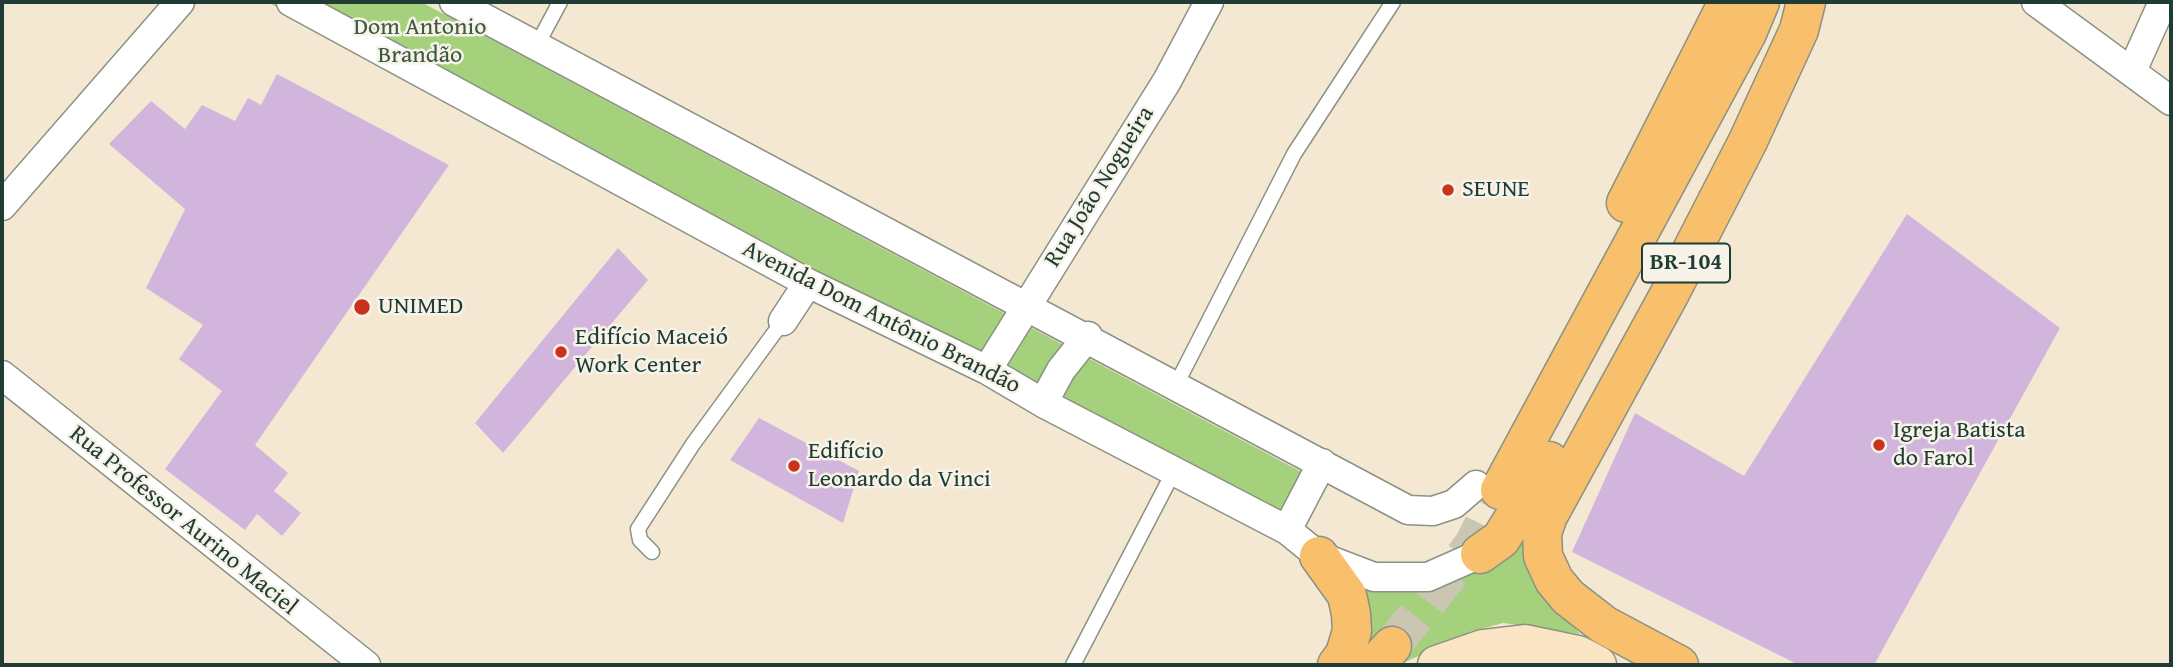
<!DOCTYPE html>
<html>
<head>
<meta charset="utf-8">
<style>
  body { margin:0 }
  #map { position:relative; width:2173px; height:667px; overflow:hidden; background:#f4e8d2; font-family:"Gentium Book Plus",serif }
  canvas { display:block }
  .frame { position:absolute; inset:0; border:4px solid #1f3d34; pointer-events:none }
</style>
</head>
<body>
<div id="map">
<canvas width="2173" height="667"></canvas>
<div class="frame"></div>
</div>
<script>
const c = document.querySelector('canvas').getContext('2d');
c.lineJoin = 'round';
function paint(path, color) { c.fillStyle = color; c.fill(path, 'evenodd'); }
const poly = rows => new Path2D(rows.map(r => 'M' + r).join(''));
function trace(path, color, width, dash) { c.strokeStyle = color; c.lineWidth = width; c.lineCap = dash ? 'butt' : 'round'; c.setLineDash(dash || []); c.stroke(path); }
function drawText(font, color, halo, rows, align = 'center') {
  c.font = font + ' "Gentium Book Plus",serif'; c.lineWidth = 5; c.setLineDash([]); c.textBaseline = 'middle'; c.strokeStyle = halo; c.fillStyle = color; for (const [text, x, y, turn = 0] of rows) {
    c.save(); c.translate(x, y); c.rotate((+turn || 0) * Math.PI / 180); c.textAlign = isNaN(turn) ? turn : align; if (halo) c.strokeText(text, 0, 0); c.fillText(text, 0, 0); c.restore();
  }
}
const green = poly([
  [267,2,421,2,1309,476,1266,533,617,185],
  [1528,529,1537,582,1580,634,1503,623,1470,632,1401,664,1367,636,1350,576,1433,585]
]);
const building = poly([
  [277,74,449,165,255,445,288,473,274,491,301,513,282,536,257,514,245,530,165,469,222,391,179,359,203,325,146,288,185,209,109,144,151,101,185,129,202,105,235,121,248,98,261,105],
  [1907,214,2060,328,1874,665,1799,665,1572,552,1635,413,1744,476],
  [618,248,648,280,503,453,475,423],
  [759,418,859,471,843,523,730,460]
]);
const trunkTunnel = poly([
  [1392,646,1473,545,1500,490]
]);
const service = poly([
  [537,45,560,2],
  [1176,385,1294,154,1393,2],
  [652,552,640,540,638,529,693,444,783,321],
  [1073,665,1174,471]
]);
const minor = poly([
  [291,2,808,283,987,370,1043,403,1287,530,1319,556,1374,577,1428,577,1480,554],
  [454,2,1408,510,1433,511,1454,504,1476,485],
  [2036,2,2171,101],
  [2132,71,2163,2],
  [2,206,180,2],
  [783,321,808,283],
  [987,370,1167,81,1209,2],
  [2,375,366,665],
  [1043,403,1061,370,1088,336],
  [1287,530,1322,463]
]);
const secondary = poly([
  [1437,665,1483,649,1525,644,1578,655,1597,665]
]);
const trunk = poly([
  [1626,203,1728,2],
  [1500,490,1747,33,1760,2],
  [1480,554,1501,539,1549,461],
  [1319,556,1347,595,1351,614,1352,631,1345,654,1337,665],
  [1375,665,1392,646],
  [1679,665,1604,625,1568,597,1554,580,1543,556,1542,533,1548,516,1669,295,1748,141,1799,30,1806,2]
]);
const markers = [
  [1448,190,7,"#c8321e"],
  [362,307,9,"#c8321e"],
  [561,352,7,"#c8321e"],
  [1879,445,7,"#c8321e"],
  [794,466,7,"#c8321e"]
];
const shields = [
  [1686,263,88]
];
const shieldNames = [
  ["BR-104",1686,263]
];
const parkNames = [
  ["Dom Antonio",420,28],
  ["Brandão",420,56]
];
const streetNames = [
  ["Rua João Nogueira",1100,187,-58],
  ["Avenida Dom Antônio Brandão",881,318,27],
  ["Rua Professor Aurino Maciel",183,521,39]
];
const poiNames = [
  ["SEUNE",1462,190],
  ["UNIMED",378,307],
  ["Edifício Maceió",575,338],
  ["Work Center",575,366],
  ["Igreja Batista",1893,431],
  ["do Farol",1893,459],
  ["Edifício",808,452],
  ["Leonardo da Vinci",808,480]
];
paint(green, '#a5d07c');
paint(building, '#d2b5dd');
trace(trunkTunnel, '#c9c6b2', 38, [38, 19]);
trace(service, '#8a9283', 17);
trace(minor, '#8a9283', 31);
trace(secondary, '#8a9283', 41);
trace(trunk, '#8a9283', 41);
trace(service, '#fff', 14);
trace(minor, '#fff', 28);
trace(secondary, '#fce5c4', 38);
trace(trunk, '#f8bf6c', 38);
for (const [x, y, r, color] of markers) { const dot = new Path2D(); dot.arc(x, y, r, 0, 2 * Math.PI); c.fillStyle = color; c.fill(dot); trace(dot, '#f7f3e8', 2.5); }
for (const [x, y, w] of shields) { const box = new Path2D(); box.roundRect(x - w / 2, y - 19.5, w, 39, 5); c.fillStyle = '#f7f3e8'; c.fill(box); trace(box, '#1f3d34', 2); }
drawText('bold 23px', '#1f3d34', null, shieldNames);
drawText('24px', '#3a5a42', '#f7f3e8', parkNames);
drawText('24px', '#1f3d34', '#f7f3e8', streetNames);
drawText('24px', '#1f3d34', '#f7f3e8', poiNames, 'left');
</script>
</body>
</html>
